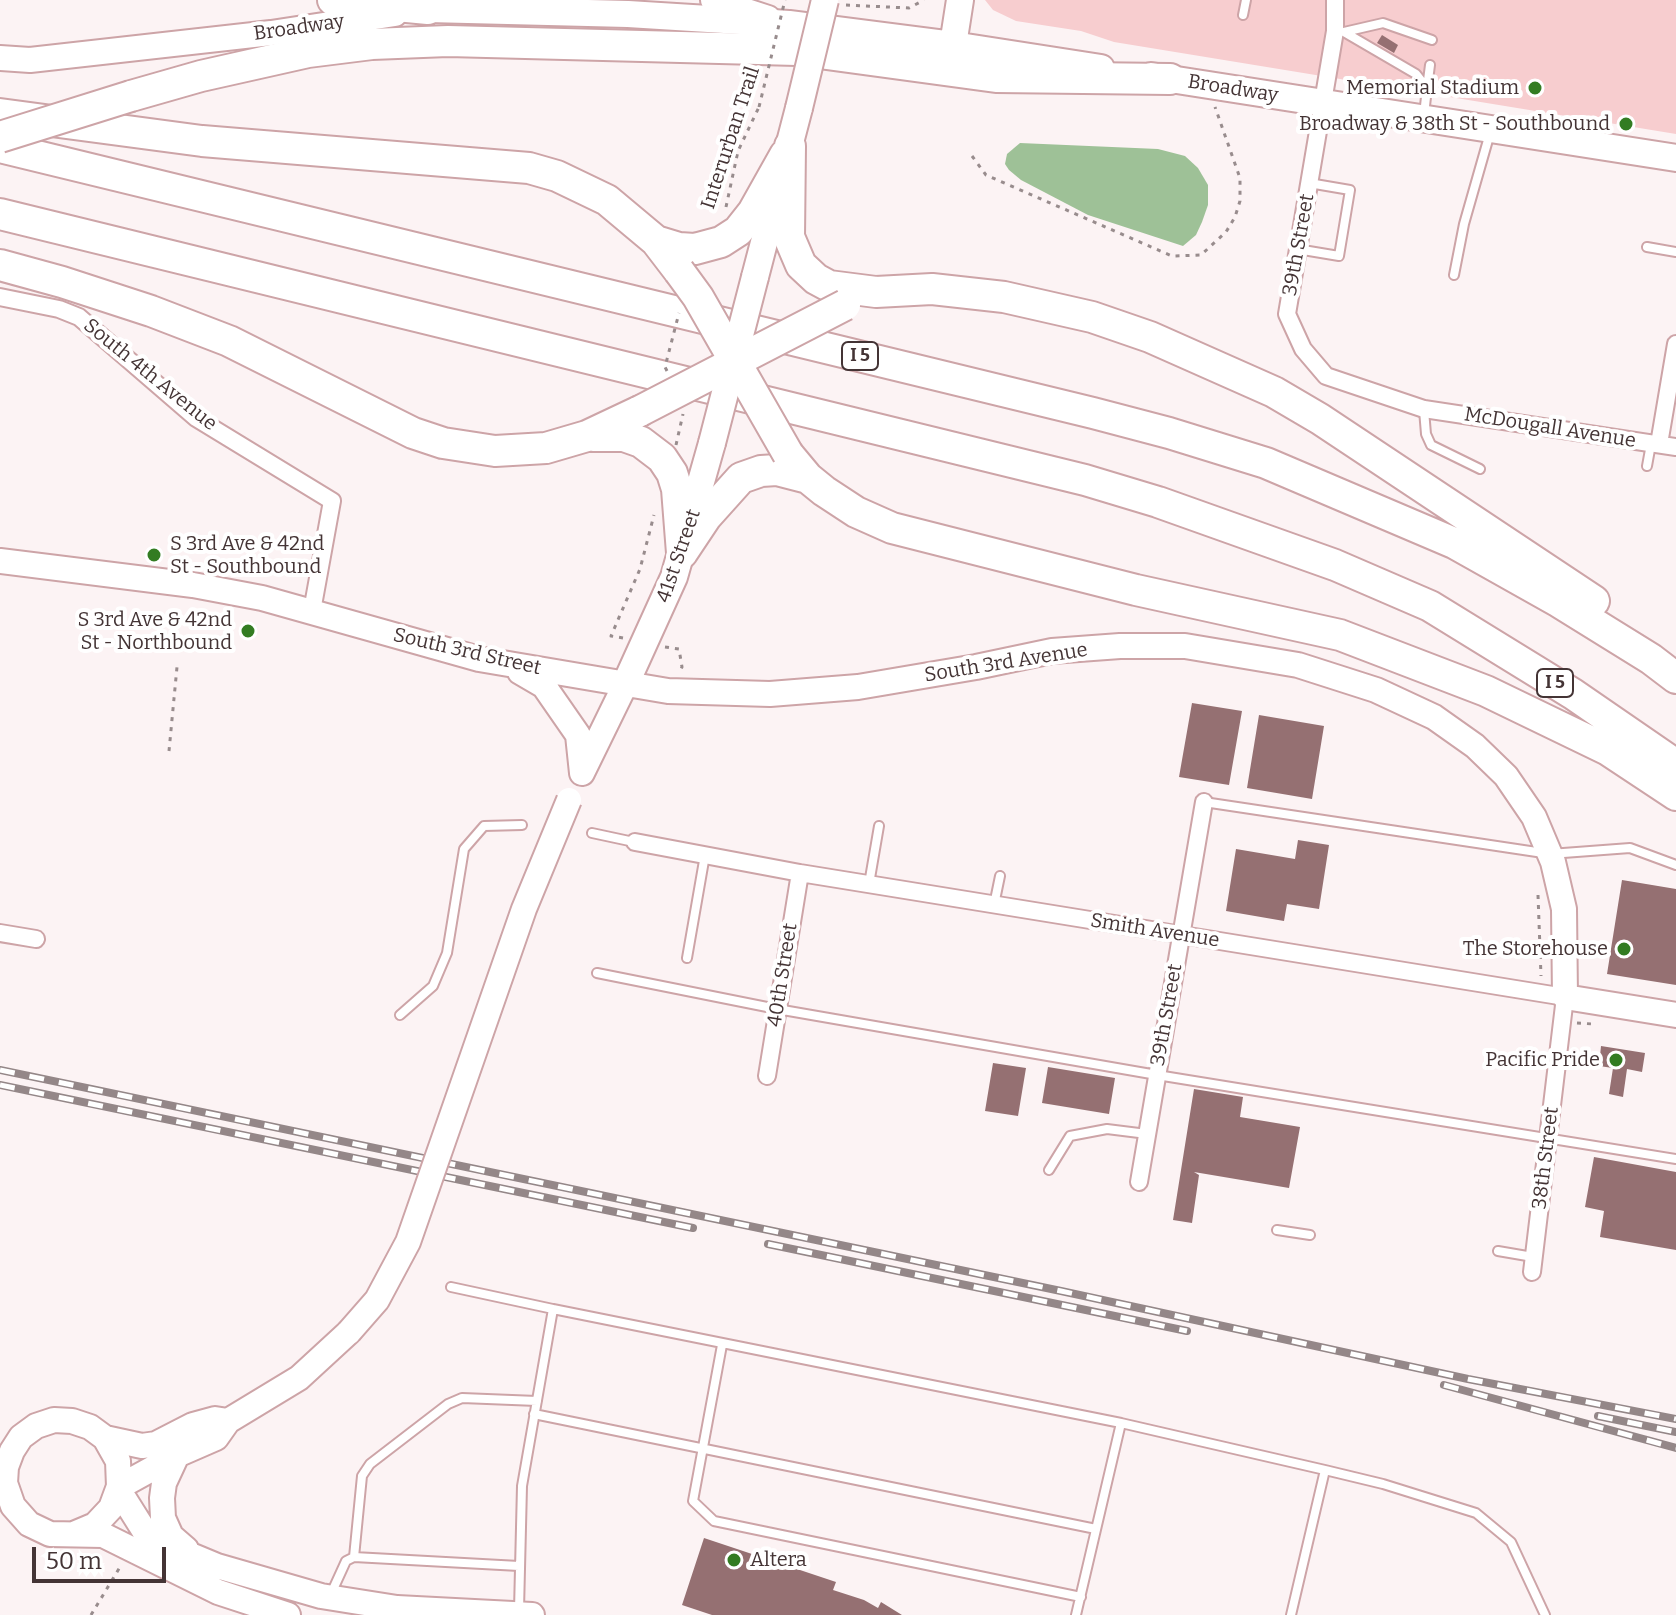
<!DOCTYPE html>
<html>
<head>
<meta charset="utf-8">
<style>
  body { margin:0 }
  #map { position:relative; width:1676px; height:1615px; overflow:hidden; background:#fcf3f4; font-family:Bitter,serif }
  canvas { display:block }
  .scale { position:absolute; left:32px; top:1547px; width:134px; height:36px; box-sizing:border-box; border:4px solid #443435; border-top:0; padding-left:10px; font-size:24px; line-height:28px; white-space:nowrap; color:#443435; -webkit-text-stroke:6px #fff; paint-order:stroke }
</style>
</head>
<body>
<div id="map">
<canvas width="1676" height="1615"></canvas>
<div class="scale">50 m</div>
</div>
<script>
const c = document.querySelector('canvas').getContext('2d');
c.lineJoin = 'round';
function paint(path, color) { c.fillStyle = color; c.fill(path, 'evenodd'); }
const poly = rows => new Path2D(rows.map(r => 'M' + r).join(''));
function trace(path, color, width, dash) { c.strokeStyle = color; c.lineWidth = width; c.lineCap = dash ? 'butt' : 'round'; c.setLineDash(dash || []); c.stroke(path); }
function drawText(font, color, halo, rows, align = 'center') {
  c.font = font + ' Bitter,serif'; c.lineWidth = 8; c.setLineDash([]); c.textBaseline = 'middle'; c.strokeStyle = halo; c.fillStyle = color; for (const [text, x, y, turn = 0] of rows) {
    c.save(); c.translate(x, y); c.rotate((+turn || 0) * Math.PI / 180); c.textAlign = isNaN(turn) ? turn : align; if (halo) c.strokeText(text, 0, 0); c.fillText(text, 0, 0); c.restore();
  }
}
const green = poly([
  [985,0,1676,0,1676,134,1114,42,1081,31,1016,21,993,10]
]);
const water = poly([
  [1020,143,1158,149,1185,156,1198,168,1208,185,1208,205,1202,222,1196,235,1183,246,1088,215,1021,180,1009,170,1005,164,1007,154]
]);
const building = poly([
  [1382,35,1398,45,1394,53,1377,43],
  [1192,703,1242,711,1229,785,1179,777],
  [1259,715,1324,726,1312,799,1247,788],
  [1298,840,1329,845,1319,909,1287,904,1284,921,1226,911,1236,849,1295,859],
  [1622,880,1676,889,1676,985,1607,974],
  [1601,1046,1645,1053,1642,1072,1627,1069,1623,1097,1609,1094,1613,1068,1599,1066],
  [993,1063,1026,1068,1018,1116,985,1111],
  [1048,1067,1115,1078,1109,1114,1042,1103],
  [1194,1089,1243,1097,1240,1117,1300,1127,1289,1188,1194,1172,1199,1175,1192,1223,1173,1220],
  [1594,1157,1676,1172,1676,1250,1600,1237,1604,1211,1585,1207],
  [704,1538,836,1582,833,1590,864,1600,878,1608,881,1602,902,1615,712,1615,682,1605]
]);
const path = poly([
  [846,5,909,8,924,0],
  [972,156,986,175,1172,256,1201,255,1226,232,1235,217,1240,201,1240,178,1215,107],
  [726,207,738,151,759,107],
  [623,638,611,636,640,569,654,515],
  [665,647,679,649,682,667,680,671],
  [169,751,177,667],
  [1538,895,1541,976],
  [1577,1023,1593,1024],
  [91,1615,120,1567]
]);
const lane = poly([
  [1243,15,1246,0],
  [1430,65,1427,88,1416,74,1344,32,1383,23,1432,40],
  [1424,115,1427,88],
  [1647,247,1676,252],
  [1297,249,1339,256,1350,190,1309,183],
  [1454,275,1464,224,1490,133],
  [1424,410,1426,434,1431,445,1480,469],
  [1647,466,1651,444],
  [1204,802,1550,854,1630,848,1676,865],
  [592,833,634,842],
  [869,884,879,826],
  [994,905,1000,876],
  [687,958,705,855],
  [597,973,777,1009,1157,1075,1676,1159],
  [400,1015,433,986,447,953,464,849,484,826,522,825],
  [1049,1170,1070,1136,1107,1129,1147,1134],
  [1277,1230,1310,1235],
  [1498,1251,1533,1257],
  [451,1287,553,1309],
  [722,1345,693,1501,714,1521,1081,1597],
  [534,1414,1096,1529],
  [1121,1423,1325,1470,1291,1615],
  [1325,1470,1383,1484,1476,1513,1511,1542,1545,1615],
  [354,1557,519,1566],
  [330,1596,346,1561,354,1557,362,1476,370,1464,448,1404,462,1398,537,1401],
  [519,1610,522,1486,553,1309,1121,1423,1076,1615]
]);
const street = poly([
  [1335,0,1335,31,1287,314,1303,349,1326,376,1424,409,1676,447],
  [0,297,59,309,79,317,196,418,332,501,312,611],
  [1659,444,1676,344],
  [635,842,800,873,1565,997,1532,1272],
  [0,933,36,939],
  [767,1076,800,873],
  [1139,1182,1204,802]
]);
const secondary = poly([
  [713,0,768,18],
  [0,58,30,60,271,33,395,14],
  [0,561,193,585,262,598,479,659,668,691,770,694,858,687,976,667,1052,651,1120,646,1185,646,1298,665,1376,690,1434,717,1475,746,1506,776,1534,817,1553,862,1564,909,1565,997,1676,1015],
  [520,672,544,686,578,735,582,773],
  [582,773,625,685],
  [228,1421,215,1419,193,1425,156,1444,142,1446,105,1438,90,1427,72,1421,54,1420,36,1426,21,1437,12,1451,6,1467,5,1483,13,1506,29,1524,50,1534,103,1535,218,1592,288,1615],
  [105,1438,118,1461,119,1487,177,1455,216,1438,228,1421,299,1378,349,1332],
  [177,1455,164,1483,162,1498,163,1518,171,1536,186,1549],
  [118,1489,145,1532,174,1553,193,1556,217,1566,321,1596,397,1608,532,1615],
  [76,1533,95,1525,111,1508,118,1489]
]);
const primary = poly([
  [428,9,628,14,789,24,953,45,1101,68],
  [953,45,960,0],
  [1151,76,1676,158],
  [755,277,799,108],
  [625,685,674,577,712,443]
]);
const highway = poly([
  [333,0,428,9],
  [131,96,201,76,308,52,372,44,448,41,797,50,996,77,1170,79],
  [0,114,202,141,529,168,557,176,607,200,656,241,679,271],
  [790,146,789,237,801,265,816,279,829,286,876,292,932,289,1004,297,1092,317,1150,337,1274,392,1320,419,1594,601],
  [0,147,1093,413,1169,433,1266,463,1454,543,1559,602,1651,659,1676,678],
  [0,214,1085,480,1158,502,1335,565,1430,606,1573,694,1676,765],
  [656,241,679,248,695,249,721,242,738,231,753,212,785,155],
  [0,265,62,282,151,311,229,341,413,433,443,443,495,451,546,448,587,436,640,411],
  [593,436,624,436,641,442,662,458,672,473,677,489,682,553],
  [788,454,808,478,824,491,856,512,892,528,1136,590,1340,635,1486,691,1608,750,1676,795],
  [682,553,706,517,741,478,761,471,777,470,808,478]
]);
const rail = poly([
  [0,1070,1061,1291,1468,1379,1676,1419],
  [0,1085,693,1228],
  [768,1244,1187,1331],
  [1444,1385,1676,1448],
  [1598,1416,1676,1432]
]);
const pathBridge = poly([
  [759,107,785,0],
  [667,371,665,367,679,313],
  [676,445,683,414]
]);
const secondaryBridge = poly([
  [349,1332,377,1300,408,1242,524,909,569,800]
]);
const primaryBridge = poly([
  [799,108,825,0],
  [712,443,755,277]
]);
const highwayBridge = poly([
  [0,137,131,96],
  [679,271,698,297,788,454],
  [640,411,845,305]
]);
const markers = [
  [1535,88,8,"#337c22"],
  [1626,124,8,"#337c22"],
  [154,555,8,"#337c22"],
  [248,631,8,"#337c22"],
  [1624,949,8,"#337c22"],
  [1616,1060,8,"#337c22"],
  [734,1560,8,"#337c22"]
];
const shields = [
  [860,356,36],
  [1555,683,36]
];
const shieldNames = [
  ["I 5",860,356],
  ["I 5",1555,683]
];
const streetNames = [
  ["Broadway",299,28,-8],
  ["Broadway",1233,89,9],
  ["Interurban Trail",731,138,-72],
  ["39th Street",1299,245,-80],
  ["South 4th Avenue",150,375,39],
  ["McDougall Avenue",1550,428,9],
  ["41st Street",679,556,-71],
  ["South 3rd Street",467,652,13],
  ["South 3rd Avenue",1006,663,-9],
  ["Smith Avenue",1155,931,9],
  ["40th Street",783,975,-81],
  ["39th Street",1167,1015,-80],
  ["38th Street",1546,1158,-83]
];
const poiNames = [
  ["Memorial Stadium",1519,88],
  ["Broadway & 38th St - Southbound",1610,124],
  ["S 3rd Ave & 42nd",170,544,"left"],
  ["St - Southbound",170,567,"left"],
  ["S 3rd Ave & 42nd",232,620],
  ["St - Northbound",232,643],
  ["The Storehouse",1608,949],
  ["Pacific Pride",1600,1060],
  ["Altera",750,1560,"left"]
];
paint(green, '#f7cdcf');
paint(water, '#9ec197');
paint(building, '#957072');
trace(lane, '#cda4a7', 12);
trace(street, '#cda4a7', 20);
trace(secondary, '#cda4a7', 28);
trace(primary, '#cda4a7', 30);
trace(highway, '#cda4a7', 34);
trace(path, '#988c8d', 3, [4, 6]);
trace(lane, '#fff', 8);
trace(street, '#fff', 16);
trace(secondary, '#fff', 24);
trace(primary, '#fff', 26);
trace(highway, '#fff', 30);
trace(rail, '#948788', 8);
trace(rail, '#fff', 5, [15]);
trace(secondaryBridge, '#cda4a7', 28, []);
trace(primaryBridge, '#cda4a7', 30, []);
trace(highwayBridge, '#cda4a7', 34, []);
trace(pathBridge, '#988c8d', 3, [4, 6]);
trace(secondaryBridge, '#fff', 24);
trace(primaryBridge, '#fff', 26);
trace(highwayBridge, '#fff', 30);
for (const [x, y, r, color] of markers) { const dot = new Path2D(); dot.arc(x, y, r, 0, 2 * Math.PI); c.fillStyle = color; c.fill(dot); trace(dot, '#fff', 3); }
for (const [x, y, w] of shields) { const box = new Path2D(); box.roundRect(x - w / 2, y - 14, w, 28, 6); c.fillStyle = '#fff'; c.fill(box); trace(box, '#443435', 2); }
drawText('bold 18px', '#443435', null, shieldNames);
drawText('20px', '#443435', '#fff', streetNames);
drawText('20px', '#443435', '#fff', poiNames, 'right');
</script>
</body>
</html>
